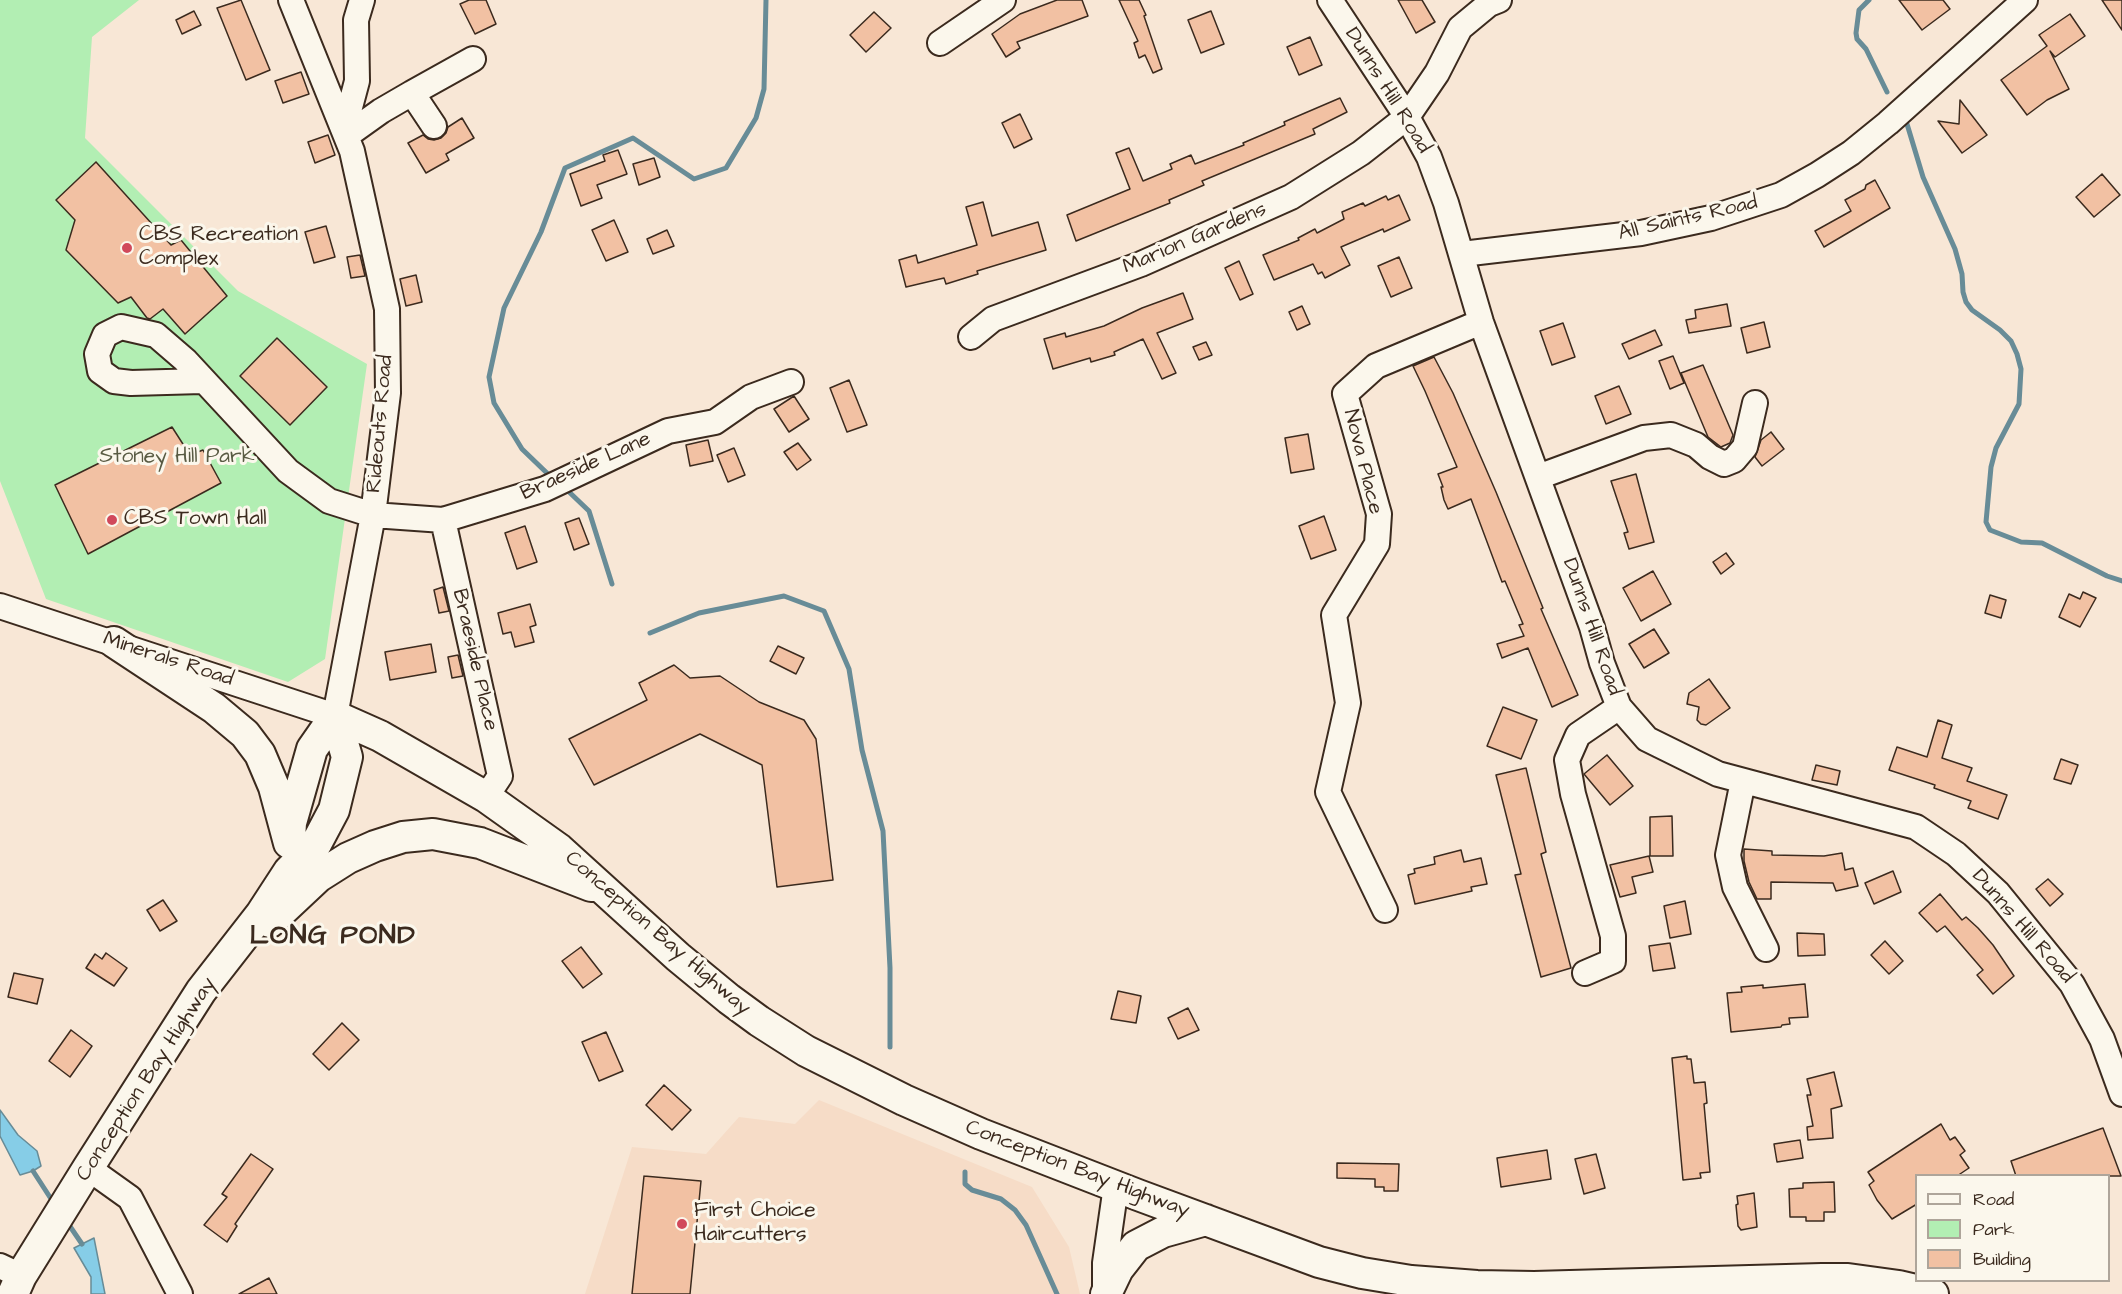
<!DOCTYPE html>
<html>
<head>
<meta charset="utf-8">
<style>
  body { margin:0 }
  #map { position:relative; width:2122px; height:1294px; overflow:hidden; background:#f8e7d6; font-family:"Architects Daughter",sans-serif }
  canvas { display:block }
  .legend { position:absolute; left:1915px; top:1174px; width:195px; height:108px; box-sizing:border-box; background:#fbf7ec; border:2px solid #aea59a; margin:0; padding:8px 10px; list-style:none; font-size:18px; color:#3b2a1e }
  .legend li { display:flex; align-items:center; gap:12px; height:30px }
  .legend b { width:30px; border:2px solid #aea59a }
</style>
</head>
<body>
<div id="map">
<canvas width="2122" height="1294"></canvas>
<ul class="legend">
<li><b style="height:8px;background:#fbf7ec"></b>Road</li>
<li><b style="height:16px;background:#b2eeb3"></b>Park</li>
<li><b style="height:16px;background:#f2c1a3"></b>Building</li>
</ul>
</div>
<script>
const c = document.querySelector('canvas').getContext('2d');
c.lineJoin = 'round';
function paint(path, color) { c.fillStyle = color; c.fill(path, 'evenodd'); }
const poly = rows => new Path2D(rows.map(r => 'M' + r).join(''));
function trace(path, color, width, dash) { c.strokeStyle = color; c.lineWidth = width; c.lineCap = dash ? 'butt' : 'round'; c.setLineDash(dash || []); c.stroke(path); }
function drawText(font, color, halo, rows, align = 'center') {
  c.font = font + ' "Architects Daughter",sans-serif'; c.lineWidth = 6; c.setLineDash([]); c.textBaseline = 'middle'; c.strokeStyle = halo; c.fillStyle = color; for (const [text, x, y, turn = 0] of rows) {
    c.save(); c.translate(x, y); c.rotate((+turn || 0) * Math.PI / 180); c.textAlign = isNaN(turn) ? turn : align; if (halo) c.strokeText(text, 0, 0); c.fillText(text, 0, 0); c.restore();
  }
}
const built = poly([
  [819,1100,1032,1187,1069,1247,1080,1294,585,1294,632,1147,706,1154,739,1117,795,1124]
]);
const green = poly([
  [0,0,139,0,92,37,85,138,238,291,367,364,325,659,288,682,46,599,0,481]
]);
const water = poly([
  [0,1110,18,1135,37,1151,41,1166,33,1171,20,1175,0,1136,0,1110],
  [94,1238,105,1294,91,1294,91,1277,74,1248,94,1238]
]);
const stream = poly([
  [1869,0,1859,10,1856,33,1857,39,1866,49,1887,92],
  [1907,124,1923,177,1955,249,1962,274,1963,292,1966,302,1972,310,2000,330,2011,341,2017,354,2021,369,2019,404,1996,448,1991,467,1986,522,1990,530,2021,542,2042,543,2107,576,2122,581],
  [550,476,522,449,494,403,489,377,504,308,541,232,565,168,633,138,694,179,726,168,756,118,764,89,766,0],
  [566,489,589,511,612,584],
  [650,633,699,613,784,596,824,611,849,669,862,750,883,831,890,968,890,1047],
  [33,1171,55,1205],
  [965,1172,965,1184,972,1190,1001,1199,1015,1210,1026,1225,1057,1294],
  [67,1222,82,1244]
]);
const building = poly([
  [241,0,270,70,246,80,217,8,241,0],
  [469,0,486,0,496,24,475,34,460,4,469,0],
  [1057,0,1082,0,1088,16,1017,42,1020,48,1006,57,992,34,1020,14,1057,0],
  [1119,0,1139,0,1146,15,1144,16,1162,69,1153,73,1145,55,1139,58,1134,43,1138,41,1119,0],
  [1398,0,1422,0,1435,22,1416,33,1398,0],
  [1899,0,1943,0,1950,9,1922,30,1899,0],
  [2102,0,2122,0,2122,30,2102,0],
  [194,11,201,25,182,34,176,20,194,11],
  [1211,11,1224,44,1201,53,1188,20,1211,11],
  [874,12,891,28,866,52,850,35,874,12],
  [2070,14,2085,36,2055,57,2050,51,2069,89,2047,100,2027,115,2001,80,2047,46,2039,35,2070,14],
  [1310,37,1322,65,1299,75,1287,47,1310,37],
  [301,72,309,94,283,103,275,81,301,72],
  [1340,98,1347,112,1313,129,1315,134,1202,181,1204,185,1169,200,1170,203,1076,241,1067,215,1130,189,1116,153,1129,148,1143,181,1172,169,1170,164,1191,155,1195,164,1244,145,1243,143,1285,125,1284,122,1340,98],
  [1960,100,1987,135,1962,153,1938,121,1959,124,1960,100],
  [1020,114,1032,139,1014,148,1002,123,1020,114],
  [462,118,474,138,446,154,449,160,426,173,408,143,423,135,428,139,434,140,441,138,446,133,448,127,462,118],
  [328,135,335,155,315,163,308,142,328,135],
  [618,150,627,174,597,185,602,198,581,206,570,174,605,161,603,155,618,150],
  [654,158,660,177,639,185,633,164,654,158],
  [96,162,171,245,181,240,227,296,185,334,163,309,150,319,147,318,131,297,118,303,66,250,75,220,56,200,96,162],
  [2102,174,2120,195,2094,217,2076,197,2102,174],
  [1875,180,1890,208,1824,247,1815,231,1851,211,1845,200,1865,189,1866,185,1875,180],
  [1399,195,1410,220,1384,232,1383,229,1341,247,1350,265,1325,278,1322,272,1318,274,1313,264,1274,280,1263,255,1299,240,1298,238,1315,229,1317,233,1344,219,1342,212,1363,203,1365,206,1386,196,1388,200,1399,195],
  [983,202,992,236,1038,222,1046,250,977,271,978,274,946,284,944,278,906,287,899,260,916,255,918,263,977,245,966,207,983,202],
  [614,220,628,252,606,261,592,230,614,220],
  [326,226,335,257,314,263,305,232,326,226],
  [667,230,674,246,653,254,647,239,667,230],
  [360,255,365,276,351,278,347,257,360,255],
  [1399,257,1412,288,1391,297,1378,266,1399,257],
  [1239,261,1253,294,1240,300,1225,268,1239,261],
  [416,275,422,302,406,306,400,279,416,275],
  [1183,293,1193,319,1157,333,1176,373,1162,379,1143,339,1114,352,1115,355,1091,362,1090,358,1053,369,1044,339,1065,333,1066,337,1104,326,1142,308,1183,293],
  [1727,304,1731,326,1689,333,1686,320,1696,318,1695,310,1727,304],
  [1302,306,1310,324,1297,330,1289,312,1302,306],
  [1764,322,1770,347,1747,353,1741,328,1764,322],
  [1563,323,1575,357,1552,365,1540,331,1563,323],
  [1655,330,1662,345,1629,359,1622,344,1655,330],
  [277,338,327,387,290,425,240,376,277,338],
  [1206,342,1212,355,1199,360,1193,347,1206,342],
  [1673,356,1684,383,1670,389,1659,361,1673,356],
  [1434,357,1453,393,1496,492,1543,608,1541,609,1578,695,1552,707,1528,648,1502,658,1497,644,1524,636,1519,625,1523,624,1505,581,1502,582,1471,499,1448,509,1444,500,1441,487,1443,487,1438,474,1457,467,1425,391,1413,366,1434,357],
  [1703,365,1733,435,1730,443,1721,447,1708,437,1681,373,1703,365],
  [849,380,867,425,847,432,830,388,849,380],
  [1619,386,1631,414,1606,424,1595,396,1619,386],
  [794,396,809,419,789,432,774,409,794,396],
  [172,427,190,455,203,450,221,483,88,554,55,485,172,427],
  [1771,432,1784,449,1762,466,1755,457,1761,440,1771,432],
  [1308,434,1314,469,1291,473,1285,438,1308,434],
  [708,440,713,461,690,466,686,445,708,440],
  [798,443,811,460,797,470,784,452,798,443],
  [734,448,745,475,728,482,717,455,734,448],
  [1636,474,1654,542,1629,549,1624,533,1628,532,1611,481,1636,474],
  [1324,516,1336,550,1311,559,1299,526,1324,516],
  [579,518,589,544,574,550,565,523,579,518],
  [525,526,537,562,517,569,505,533,525,526],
  [1726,553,1734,564,1721,574,1713,562,1726,553],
  [1653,571,1671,604,1641,621,1623,588,1653,571],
  [443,587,449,611,439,613,434,590,443,587],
  [2083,592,2096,598,2080,627,2059,617,2069,594,2080,599,2083,592],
  [1990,595,2006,600,2001,618,1985,613,1990,595],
  [530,604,536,625,530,627,534,642,515,647,511,632,503,634,498,613,530,604],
  [1654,629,1669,653,1644,668,1629,644,1654,629],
  [431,644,436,672,390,680,385,652,431,644],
  [778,646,804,658,796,674,770,661,778,646],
  [458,655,463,676,452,678,448,657,458,655],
  [674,665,690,678,720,676,759,702,804,720,816,739,833,880,777,887,762,765,700,734,594,785,569,739,647,700,639,683,674,665],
  [1709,679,1730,708,1706,725,1701,724,1697,720,1699,707,1687,704,1689,693,1709,679],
  [1503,707,1537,720,1521,759,1487,746,1503,707],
  [1938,720,1952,725,1942,758,1972,768,1967,781,2007,795,1998,819,1968,808,1971,801,1934,788,1935,785,1889,770,1897,747,1927,757,1938,720],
  [1607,755,1633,786,1610,805,1584,774,1607,755],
  [2061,759,2078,765,2071,784,2054,779,2061,759],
  [1816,765,1840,771,1837,785,1812,780,1816,765],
  [1526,768,1546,852,1541,854,1571,968,1541,977,1515,875,1521,874,1496,775,1526,768],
  [1672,816,1673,856,1650,856,1650,817,1672,816],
  [1744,849,1772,851,1772,855,1824,856,1842,853,1845,870,1853,868,1858,886,1836,891,1833,883,1771,882,1771,899,1757,899,1749,882,1744,861,1744,849],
  [1461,850,1464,862,1481,858,1487,884,1471,887,1472,891,1415,904,1408,875,1415,873,1414,869,1435,864,1434,857,1461,850],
  [1649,856,1653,872,1632,877,1636,893,1620,897,1610,865,1649,856],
  [1893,871,1901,892,1874,904,1865,883,1893,871],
  [2048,879,2063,894,2050,906,2036,889,2048,879],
  [1940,894,1962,920,1966,917,1978,928,1993,945,2014,976,1993,994,1977,975,1983,970,1945,926,1937,932,1919,913,1940,894],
  [163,900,177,921,160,931,147,910,163,900],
  [1685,901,1691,934,1670,938,1664,906,1685,901],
  [1797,933,1824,934,1825,955,1798,956,1797,933],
  [1885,941,1903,961,1889,974,1871,955,1885,941],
  [1670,943,1675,968,1653,971,1649,946,1670,943],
  [581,947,602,974,583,988,562,961,581,947],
  [106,953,127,968,114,986,86,968,95,954,102,959,106,953],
  [14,973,43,979,37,1004,8,997,14,973],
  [1805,984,1808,1017,1789,1018,1790,1024,1782,1025,1781,1027,1731,1032,1727,993,1742,992,1741,987,1763,985,1763,988,1805,984],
  [1118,991,1141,996,1136,1023,1111,1019,1118,991],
  [1188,1008,1199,1030,1178,1039,1168,1018,1188,1008],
  [342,1023,359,1040,329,1070,313,1054,342,1023],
  [71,1030,92,1046,70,1077,49,1061,71,1030],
  [606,1032,623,1071,599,1081,582,1042,606,1032],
  [1687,1056,1687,1059,1691,1059,1694,1083,1705,1082,1707,1103,1704,1104,1710,1172,1700,1173,1701,1178,1683,1180,1672,1058,1687,1056],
  [1834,1072,1842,1106,1831,1109,1833,1138,1808,1140,1807,1127,1813,1126,1807,1095,1811,1095,1807,1079,1834,1072],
  [664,1085,691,1110,672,1130,646,1105,664,1085],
  [1941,1124,1950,1140,1955,1137,1965,1151,1960,1155,1969,1168,1957,1176,1917,1176,1917,1204,1892,1219,1877,1200,1869,1185,1874,1181,1868,1172,1941,1124],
  [2103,1128,2121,1176,2016,1176,2011,1161,2103,1128],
  [1800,1140,1803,1158,1777,1162,1774,1144,1800,1140],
  [1547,1150,1551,1179,1501,1187,1497,1158,1547,1150],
  [251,1154,273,1169,235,1224,237,1226,227,1242,204,1225,227,1197,222,1194,251,1154],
  [1596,1154,1605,1188,1584,1194,1575,1159,1596,1154],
  [1337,1163,1399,1164,1398,1191,1384,1191,1384,1187,1375,1187,1375,1179,1337,1178,1337,1163],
  [644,1176,701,1181,690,1294,632,1294,644,1176],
  [1834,1182,1835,1212,1824,1212,1824,1221,1806,1221,1806,1217,1790,1217,1789,1189,1803,1188,1803,1183,1834,1182],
  [1754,1193,1757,1227,1741,1230,1738,1226,1736,1205,1738,1204,1737,1196,1754,1193],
  [269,1278,277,1294,239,1294,269,1278]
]);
const minor = poly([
  [1330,0,1407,117,1429,157,1446,203,1481,322,1592,627,1602,663,1619,707,1647,739,1718,774,1916,827,1956,854,1998,893,2072,984,2102,1039,2122,1094],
  [940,43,1003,0],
  [412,93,473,59],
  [344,130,357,81,356,20,362,0],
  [346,136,381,111,412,93,434,126],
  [1462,254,1641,233,1711,218,1781,195,1817,175,1851,153,1888,123,2025,0],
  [971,337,993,319,1141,264,1291,197,1361,153,1407,117,1437,73,1460,28,1489,4,1499,0],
  [202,381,131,383,114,381,100,371,97,354,105,335,121,327,156,335,185,360,288,471,329,501,373,515,443,520,545,489,668,431,715,422,751,397,791,382],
  [1538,477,1644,438,1671,435,1696,445,1710,457,1724,464,1734,460,1745,447,1755,403],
  [443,520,500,776,486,797],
  [0,606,335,716,373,515,388,393,387,309,352,151,291,0],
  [1743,781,1728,855,1735,887,1766,949],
  [1385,910,1328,792,1348,703,1334,615,1377,544,1379,514,1345,394,1376,366,1481,322],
  [1585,973,1613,961,1613,936,1573,794,1567,760,1578,735,1619,707],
  [88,1168,130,1198,180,1294],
  [0,1266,21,1276],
  [1105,1294,1105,1263,1116,1186]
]);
const major = poly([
  [114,642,214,708,245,734,260,754,274,787,289,843],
  [335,716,380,736,486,797,559,849,678,957,729,999,759,1021,806,1051,904,1100,981,1134,1138,1195,1319,1262,1362,1273,1411,1281,1477,1286,1534,1287,1822,1279,1848,1279,1899,1286,1933,1294],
  [290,838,291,823,312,749,335,716],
  [270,922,318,877,348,858,375,846,403,837,433,834,480,843,591,886],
  [13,1294,21,1276,88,1168,201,991,261,914,289,871,316,844,334,810,347,757,335,716],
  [1106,1294,1118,1269,1136,1246,1163,1232,1206,1220]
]);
const markers = [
  [127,248,6,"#d1495b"],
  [112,520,6,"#d1495b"],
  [682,1224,6,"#d1495b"]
];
const streetNames = [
  ["Dunns Hill Road",1387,91,58],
  ["All Saints Road",1688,219,-13],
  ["Marion Gardens",1195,239,-23],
  ["Rideouts Road",381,424,-85],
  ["Nova Place",1362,462,76],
  ["Braeside Lane",586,467,-24],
  ["Dunns Hill Road",1591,627,71],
  ["Minerals Road",168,660,18],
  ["Braeside Place",474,660,77],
  ["Dunns Hill Road",2022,927,49],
  ["Conception Bay Highway",657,934,41],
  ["Conception Bay Highway",147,1080,-57],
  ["Conception Bay Highway",1077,1170,21]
];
const poiNames = [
  ["CBS Recreation",139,236],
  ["Complex",139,260],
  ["CBS Town Hall",124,520],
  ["First Choice",694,1212],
  ["Haircutters",694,1236]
];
const parkNames = [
  ["Stoney Hill Park",177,458]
];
const districtNames = [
  ["LONG POND",333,937]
];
paint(built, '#f6dcc7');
paint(green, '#b2eeb3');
paint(water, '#86cde7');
trace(water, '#688c97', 1.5);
trace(stream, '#688c97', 5);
paint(building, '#f2c1a3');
trace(building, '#3b2a1e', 1.5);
trace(minor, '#3b2a1e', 28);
trace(major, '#3b2a1e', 34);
trace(minor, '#fbf7ec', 24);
trace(major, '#fbf7ec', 30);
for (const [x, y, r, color] of markers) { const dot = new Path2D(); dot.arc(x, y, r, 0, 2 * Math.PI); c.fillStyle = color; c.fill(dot); trace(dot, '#fbf7ec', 2); }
drawText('21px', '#3b2a1e', '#fbf7ec', streetNames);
drawText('21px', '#3b2a1e', '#fbf7ec', poiNames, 'left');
drawText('21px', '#595b43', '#fbf7ec', parkNames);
c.letterSpacing = '1.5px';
drawText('bold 27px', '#3b2a1e', '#fbf7ec', districtNames);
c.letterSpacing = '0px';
</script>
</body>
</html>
